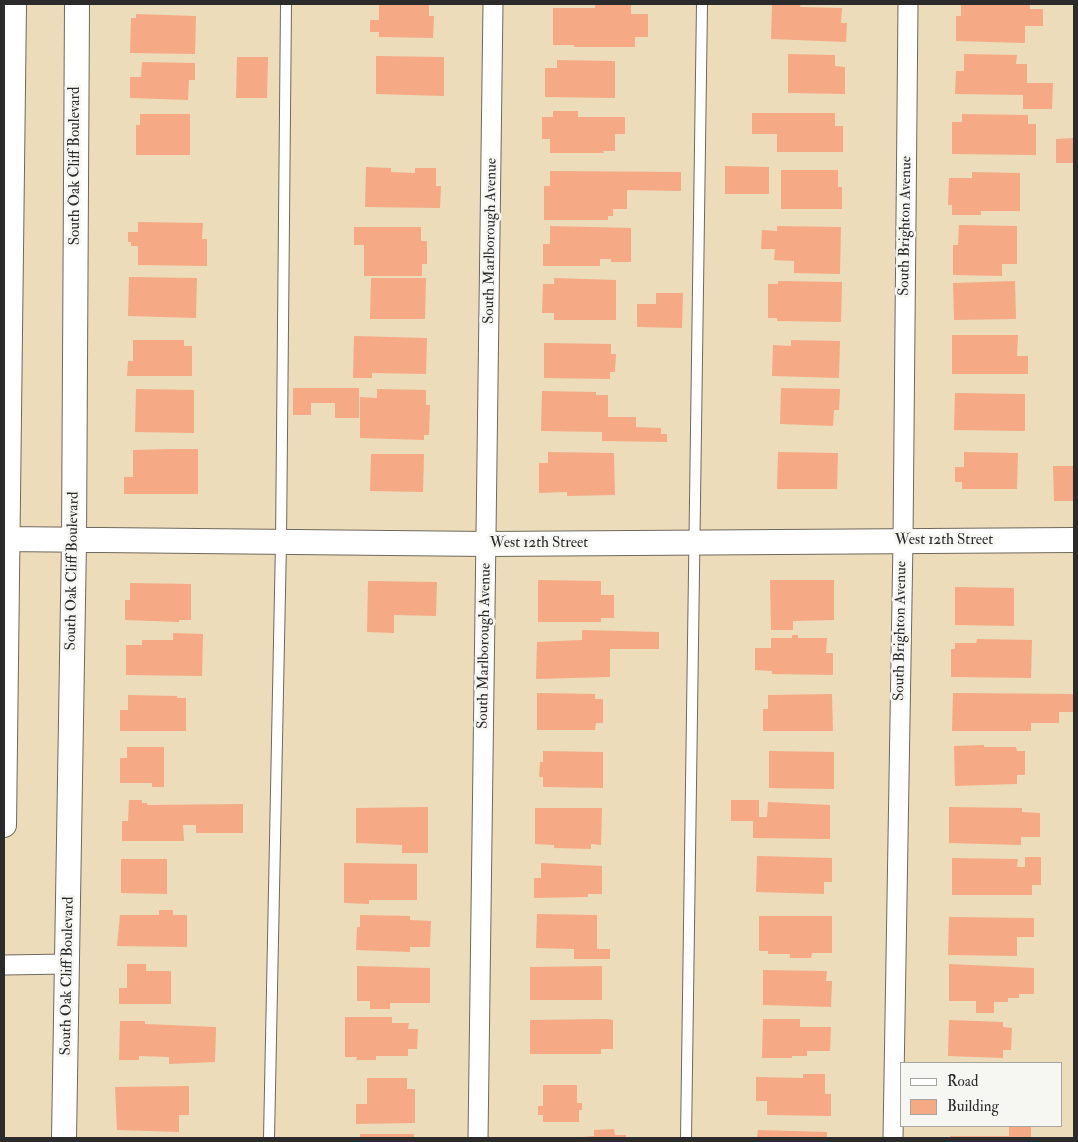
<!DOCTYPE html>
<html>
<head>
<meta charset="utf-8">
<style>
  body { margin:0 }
  #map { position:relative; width:1078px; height:1142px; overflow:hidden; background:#eddcba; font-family:"IM FELL Double Pica",serif }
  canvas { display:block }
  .frame { position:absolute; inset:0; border:5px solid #2b2b2b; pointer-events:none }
  .legend { position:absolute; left:900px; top:1062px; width:162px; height:65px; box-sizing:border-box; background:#f6f6f2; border:1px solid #a5a5a2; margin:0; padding:6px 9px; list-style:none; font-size:15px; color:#2b2b2b }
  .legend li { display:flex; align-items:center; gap:10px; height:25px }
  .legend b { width:25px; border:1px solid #a5a5a2 }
</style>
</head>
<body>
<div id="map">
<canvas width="1078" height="1142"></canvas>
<div class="frame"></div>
<ul class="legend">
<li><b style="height:6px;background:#fff"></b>Road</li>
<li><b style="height:14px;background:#f5a985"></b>Building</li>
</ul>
</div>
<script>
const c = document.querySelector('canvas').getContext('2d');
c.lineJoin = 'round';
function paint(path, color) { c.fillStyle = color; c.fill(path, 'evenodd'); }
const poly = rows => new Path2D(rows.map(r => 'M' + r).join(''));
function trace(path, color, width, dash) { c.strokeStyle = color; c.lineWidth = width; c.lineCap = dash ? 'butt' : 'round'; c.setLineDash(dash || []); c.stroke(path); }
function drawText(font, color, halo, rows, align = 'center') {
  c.font = font + ' "IM FELL Double Pica",serif'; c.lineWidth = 5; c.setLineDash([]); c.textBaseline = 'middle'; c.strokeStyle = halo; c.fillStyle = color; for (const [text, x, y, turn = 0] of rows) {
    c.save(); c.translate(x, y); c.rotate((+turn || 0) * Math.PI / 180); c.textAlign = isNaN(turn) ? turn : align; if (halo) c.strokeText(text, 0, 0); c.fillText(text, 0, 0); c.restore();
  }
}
const building = poly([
  [379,4,429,4,429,16,434,16,433,38,379,37,379,32,370,32,370,20,379,20],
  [595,4,631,4,631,14,648,14,648,37,635,37,635,47,574,47,574,45,553,45,553,8,595,8],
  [772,4,801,4,800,7,842,8,841,23,847,23,846,42,771,39],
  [961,4,1030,4,1030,9,1043,9,1043,26,1025,26,1025,43,956,41,956,16,961,16],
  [136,14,196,16,195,54,130,53,131,18,136,18],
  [788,54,835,55,835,66,845,67,845,94,788,93],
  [964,54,1017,55,1016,64,1027,64,1027,83,1053,83,1052,109,1023,109,1023,95,955,94,956,71,964,71],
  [376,56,444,57,444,96,376,94],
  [237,57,268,57,267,98,236,98],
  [557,60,615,61,615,98,545,97,545,68,557,68],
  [142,62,195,63,195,80,189,80,188,100,130,98,130,77,141,77],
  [553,111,578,111,578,117,625,117,625,134,615,134,615,151,603,151,604,153,550,153,550,139,542,139,542,117,553,117],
  [752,113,835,113,835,126,843,126,843,152,777,152,777,134,752,134],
  [140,114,190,114,190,155,136,155,136,125,140,125],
  [962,114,1028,115,1028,124,1036,124,1036,155,952,154,952,122,962,122],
  [1074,138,1074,163,1056,163,1056,139],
  [725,166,769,167,769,194,725,194],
  [366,167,391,168,391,172,415,173,415,168,436,168,436,186,441,186,440,208,365,207],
  [781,170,838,170,838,187,842,187,842,209,781,209],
  [550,171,681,172,681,191,627,190,627,209,613,209,613,216,608,216,608,220,544,220,544,186,550,186],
  [972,172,1020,173,1020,211,981,211,981,215,952,215,952,205,948,205,949,178,972,178],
  [138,222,203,223,202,239,207,239,207,266,138,265,138,246,131,246,131,242,128,242,128,232,138,232],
  [959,225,1017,226,1017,264,1002,264,1002,276,953,275,953,245,958,245],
  [550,226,631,228,631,262,611,262,611,259,600,259,600,266,543,266,543,244,550,244],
  [777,226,841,227,840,274,794,273,794,261,774,260,775,249,761,249,762,230,777,231],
  [354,227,421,227,421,241,427,241,427,264,422,264,422,276,364,276,364,245,354,245],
  [129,277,197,278,196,318,128,316],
  [371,278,426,278,425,319,370,319],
  [554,278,616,280,616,320,554,320,554,313,542,313,543,284,554,284],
  [778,281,842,282,841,322,777,321,777,318,768,318,768,284,778,284],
  [1015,281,1016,319,954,320,953,283],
  [656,293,683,293,682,328,637,327,637,304,656,304],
  [952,335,1018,335,1017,356,1028,356,1028,374,952,374],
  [354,336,427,338,426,374,372,373,372,378,353,378],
  [133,340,184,340,184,346,192,346,192,376,127,376,128,361,133,361],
  [791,340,840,341,839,378,772,376,773,345,791,346],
  [544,343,611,344,611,354,616,354,615,372,610,372,610,379,544,378],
  [293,388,359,388,359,418,335,418,335,403,311,403,311,415,293,415],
  [781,388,840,389,839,410,834,410,833,426,780,424],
  [136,389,194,390,194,433,135,432],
  [377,389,426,390,426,405,430,405,429,435,424,435,424,440,360,438,360,397,377,398],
  [542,391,596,392,596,395,608,395,608,417,636,417,636,427,661,428,661,434,667,434,667,442,602,441,602,432,541,431],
  [955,393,1025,394,1025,431,954,430],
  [172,449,198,449,198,494,124,494,124,477,133,477,133,450],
  [548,452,614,453,615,495,567,496,567,492,539,493,539,463,548,463],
  [778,452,838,453,837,489,777,489],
  [964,452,1018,453,1017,489,962,489,962,482,955,482,955,467,964,467],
  [371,454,424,454,423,492,370,491],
  [1053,466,1074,466,1074,501,1054,501],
  [538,580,601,581,601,595,614,595,614,618,601,618,601,622,538,622],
  [770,580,834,580,834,620,793,621,793,630,771,630],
  [368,581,437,582,436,616,394,615,394,633,367,632],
  [130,583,191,584,191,620,179,620,179,622,125,620,125,600,130,600],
  [955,587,1014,588,1014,626,955,625],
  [582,630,659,632,659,649,610,649,610,677,536,679,537,642,582,640],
  [173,633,203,634,202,676,126,675,126,645,142,645,142,640,173,640],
  [792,635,798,635,798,638,827,638,826,653,833,653,833,675,772,674,772,671,755,670,755,648,771,648,771,638,792,638],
  [977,639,1032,640,1031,678,951,677,951,649,955,649,955,643,976,643],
  [537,693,595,694,595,699,603,699,603,723,596,723,595,730,537,730],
  [953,693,1074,694,1074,712,1059,712,1059,723,1031,723,1031,731,952,731],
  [832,694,833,731,763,731,763,709,768,709,768,695],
  [128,695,177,696,177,698,186,698,186,731,120,731,120,710,128,710],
  [984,745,984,747,1016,747,1017,751,1025,751,1025,775,1017,775,1017,784,955,786,954,746],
  [127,747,164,747,164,787,152,787,152,783,120,783,120,758,127,758],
  [543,751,603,752,603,788,543,787,543,777,539,777,540,762,543,762],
  [769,751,834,752,834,789,769,788],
  [129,800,142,800,142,803,147,803,147,805,243,804,243,833,196,833,196,825,183,825,184,841,122,841,122,821,128,821],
  [731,800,759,800,759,817,767,817,768,802,830,805,830,839,753,838,753,821,731,821],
  [428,807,428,853,402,853,402,845,356,843,356,808],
  [949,807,1022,808,1022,812,1040,813,1040,837,1021,837,1021,845,949,843],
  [535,808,602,808,601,845,591,844,591,849,554,848,554,845,535,844],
  [757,856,832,858,832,882,824,882,824,894,756,892],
  [1025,857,1041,857,1041,885,1032,885,1032,895,952,895,952,858,1018,859,1017,867,1025,867],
  [121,859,167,859,167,894,121,893],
  [344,863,417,864,417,900,369,900,369,904,344,903],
  [541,863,602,866,602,894,588,894,588,897,534,898,534,878,541,878],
  [159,910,173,910,173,915,187,915,187,947,117,946,120,915,159,915],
  [537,914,597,915,597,949,610,949,610,959,574,959,574,949,536,948],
  [360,915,410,916,410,920,431,921,430,947,410,947,410,952,356,950,357,927,360,927],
  [759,916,832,916,832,953,812,953,811,958,790,958,790,954,768,954,768,951,759,951],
  [949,917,1034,918,1034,937,1017,937,1017,956,948,955],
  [127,964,146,964,146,971,171,971,171,1004,119,1004,119,988,127,988],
  [949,964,1034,968,1034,994,1019,994,1019,998,1008,998,1008,1002,994,1002,994,1013,976,1013,976,1001,949,1001],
  [357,966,430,968,430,1003,390,1003,390,1009,370,1009,370,1001,357,1001],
  [602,966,602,1000,530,1000,530,967],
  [763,970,827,971,826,981,832,981,831,1007,763,1005],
  [345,1017,392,1017,392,1023,409,1023,408,1029,418,1029,417,1049,408,1049,408,1056,376,1056,376,1060,356,1060,357,1057,345,1057],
  [606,1019,613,1020,613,1049,601,1049,601,1054,530,1054,530,1020],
  [763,1019,800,1019,800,1027,831,1027,830,1051,807,1051,807,1056,792,1056,792,1058,762,1058],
  [949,1020,1003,1022,1003,1027,1012,1028,1011,1050,1003,1050,1003,1058,948,1056],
  [120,1021,145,1021,145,1024,216,1027,215,1062,169,1064,169,1057,139,1056,139,1060,119,1060],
  [803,1074,825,1074,825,1094,831,1094,831,1116,767,1115,767,1101,756,1101,756,1077,803,1078],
  [367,1078,407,1078,407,1089,415,1089,415,1123,356,1124,356,1104,367,1104],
  [543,1085,577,1085,577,1103,582,1103,582,1110,579,1110,579,1122,543,1122,543,1115,538,1115,538,1106,543,1106],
  [189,1086,189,1115,179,1115,179,1132,117,1130,115,1087],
  [1009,1127,1031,1127,1031,1138,950,1138,950,1136,1009,1136],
  [614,1129,615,1135,626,1135,626,1138,571,1138,594,1136,594,1130],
  [758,1130,827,1132,827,1138,757,1138],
  [360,1134,414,1134,414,1138,360,1138]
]);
const service = poly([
  [269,1138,281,542,286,4],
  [686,1138,702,4]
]);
const minor = poly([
  [4,965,68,964],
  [478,1138,493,4],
  [893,1138,903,540,908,4]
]);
const tertiary = poly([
  [4,539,487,544,1074,540],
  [4,825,14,4],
  [64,1138,74,541,77,4]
]);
const streetNames = [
  ["South Oak Cliff Boulevard",76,166,-90],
  ["South Brighton Avenue",906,226,-89],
  ["South Marlborough Avenue",491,241,-89],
  ["West 12th Street",944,541],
  ["West 12th Street",539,544],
  ["South Oak Cliff Boulevard",73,571,-89],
  ["South Brighton Avenue",901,631,-89],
  ["South Marlborough Avenue",485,646,-89],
  ["South Oak Cliff Boulevard",68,976,-89]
];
paint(building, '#f5a985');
trace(service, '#6f695d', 12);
trace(minor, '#6f695d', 21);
trace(tertiary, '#6f695d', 26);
trace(service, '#fff', 10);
trace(minor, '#fff', 19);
trace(tertiary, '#fff', 24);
drawText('15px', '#2b2b2b', '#f6f6f2', streetNames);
</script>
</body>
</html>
